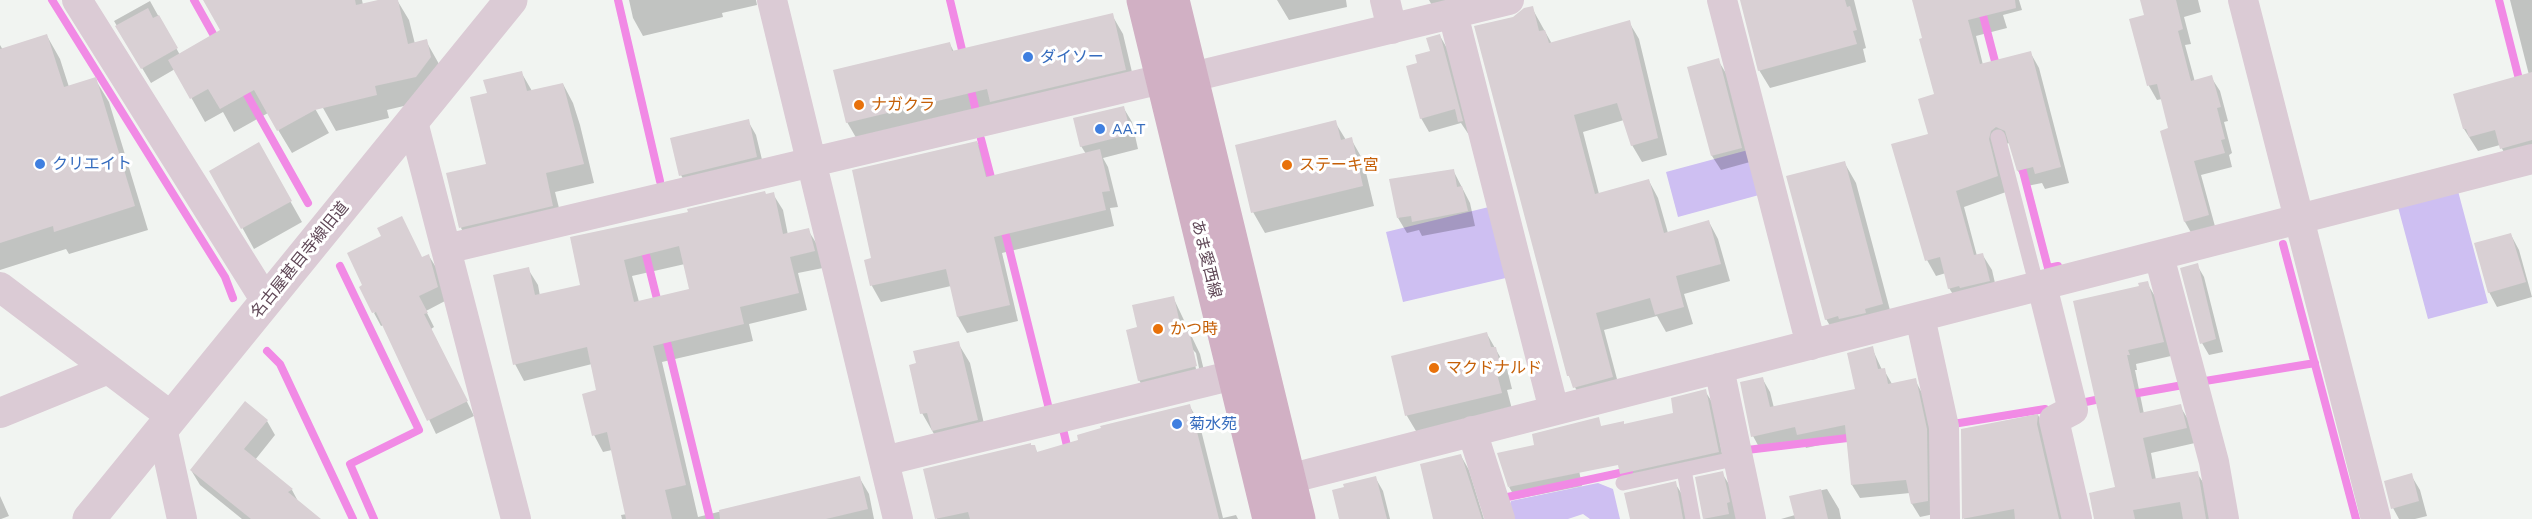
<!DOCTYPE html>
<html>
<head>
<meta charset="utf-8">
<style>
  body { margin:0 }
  canvas { display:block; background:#f1f4f1 }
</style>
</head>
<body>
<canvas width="2532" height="519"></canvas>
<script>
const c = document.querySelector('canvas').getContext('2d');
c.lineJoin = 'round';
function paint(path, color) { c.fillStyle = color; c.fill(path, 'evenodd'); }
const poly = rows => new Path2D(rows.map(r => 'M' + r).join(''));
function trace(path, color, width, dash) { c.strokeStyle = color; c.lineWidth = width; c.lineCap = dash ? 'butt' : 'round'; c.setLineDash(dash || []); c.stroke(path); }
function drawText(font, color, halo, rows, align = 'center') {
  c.font = font + ' "Work Sans","Noto Sans JP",sans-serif'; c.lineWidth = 6; c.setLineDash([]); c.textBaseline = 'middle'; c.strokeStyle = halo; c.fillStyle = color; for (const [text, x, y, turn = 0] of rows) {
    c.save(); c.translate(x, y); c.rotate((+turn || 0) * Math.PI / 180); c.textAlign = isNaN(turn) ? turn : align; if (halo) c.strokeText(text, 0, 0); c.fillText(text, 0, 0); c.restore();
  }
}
const green = poly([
  [1748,150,1759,195,1678,217,1666,172],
  [2458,191,2488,303,2428,319,2398,207],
  [1493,206,1510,277,1403,302,1386,232],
  [1598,483,1613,489,1620,519,1590,519,1583,514,1568,519,1509,519,1507,513,1511,501]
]);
const shadow = poly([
  [228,0,253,0,329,133,292,153,268,113,234,132,223,112,205,122,175,69,151,83,114,21,150,1,180,55,222,31],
  [297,0,362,0,363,5,385,0,397,0,409,20,415,44,426,41,439,64,429,100,387,110,389,118,336,131,323,108],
  [629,0,756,0,757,5,722,13,723,17,643,36,633,18],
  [1277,0,1346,0,1347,7,1289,20],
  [1429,0,1481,0,1434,9],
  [1741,0,1854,0,1866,48,1863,49,1866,62,1770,88,1759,70],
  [1914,0,2019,0,2022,10,2003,15,2007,28,1976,36,1983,65,2030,52,2039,68,2069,183,2045,189,2042,183,2027,186,2018,171,2010,143,2000,145,2006,192,1964,207,1977,256,1982,254,1992,270,1998,296,1959,304,1949,288,1946,273,1936,276,1927,260,1930,135,1936,95],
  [2141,0,2198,0,2201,12,2184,17,2191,44,2185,45,2195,82,2211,77,2220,91,2228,121,2224,122,2232,153,2229,155,2232,167,2201,175,2216,230,2193,236,2185,222,2170,129,2162,99,2157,100,2149,86,2145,16],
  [2510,0,2532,0,2532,157,2510,163,2500,145,2478,151,2464,129,2529,75],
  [1532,8,1552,44,1629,22,1639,39,1667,155,1642,162,1632,145,1624,120,1583,132,1599,194,1649,181,1658,198,1668,233,1709,222,1718,239,1730,281,1684,294,1693,324,1666,332,1657,316,1604,330,1621,394,1584,404,1569,376,1514,18],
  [1112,15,1123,34,1136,89,858,141,847,122,950,44,954,52],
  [47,36,60,59,69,87,95,79,109,102,148,230,69,254,66,249,0,270,0,45,3,50],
  [1440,36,1448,50,1469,135,1461,123,1429,132,1421,118,1419,64,1432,52],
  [1718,60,1727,75,1750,162,1721,170,1712,156],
  [521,72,532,91,563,84,573,103,580,125,594,183,555,192,563,224,471,246,461,228,488,165,488,94],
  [1123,107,1132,122,1138,149,1103,158,1108,167,1118,207,1110,208,1114,226,1002,253,1018,321,967,333,958,317,951,286,881,302,872,286,866,261,873,259,977,142,986,158,990,177,1086,154,1081,146],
  [748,121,756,135,765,172,689,190,681,175],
  [1335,122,1346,140,1351,139,1363,160,1374,206,1265,233,1253,212],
  [258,144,302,222,254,249,211,171],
  [1844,162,1856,183,1894,325,1838,339,1826,319],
  [1453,170,1470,203,1475,226,1422,236,1419,230,1407,233,1398,218],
  [773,194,783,210,788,235,808,230,818,246,823,268,798,273,807,310,749,324,753,341,662,362,698,517,859,477,869,494,874,519,622,519,621,515,627,514,612,450,603,452,594,435,598,392,592,364,524,381,515,364,528,269,538,285,540,296,582,286,571,239],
  [685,264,691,290,639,302,632,276],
  [2511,235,2519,250,2532,297,2497,307,2489,292],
  [429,256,437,269,445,301,426,311,434,327,431,329,474,416,436,434,384,325,381,326,374,313,423,259],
  [2197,265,2204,277,2223,352,2209,355,2202,343],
  [2147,283,2156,298,2171,356,2136,364,2137,370,2135,370,2144,414,2180,406,2189,421,2195,443,2151,453,2156,480,2197,473,2206,487,2211,519,2095,519,2117,489,2074,302,2141,287],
  [1173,297,1200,354,1208,387,1151,401,1139,380,1139,329],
  [1192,349,1196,353,1200,373,1197,374],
  [1487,334,1507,369,1512,389,1507,390,1513,413,1419,436,1407,416,1393,357],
  [958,343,970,363,988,441,934,434,922,413],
  [1872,348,1882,370,1884,370,1892,384,1915,380,1922,393,1933,443,1934,514,1920,517,1912,504,1910,493,1860,498,1852,485,1848,439,1806,448,1802,440,1760,449,1753,436,1762,378,1770,392,1774,408,1856,390],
  [1705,391,1712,402,1724,463,1628,484,1621,473,1675,414],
  [1189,405,1199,422,1223,518,1236,515,1238,519,937,519,925,470,1034,446,1038,454],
  [2038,415,2046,430,2063,519,1964,519,1963,430],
  [267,421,275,435,255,460,292,490,299,503,315,519,242,519,200,485,191,470],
  [1573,439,1582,486,1516,499,1509,487],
  [1461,456,1469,470,1484,519,1440,519],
  [1722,473,1730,486,1737,519,1704,519],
  [2411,475,2420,490,2427,516,2415,519,2399,519,2393,508],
  [1375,477,1383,491,1390,519,1340,519],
  [1675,483,1683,496,1688,519,1631,519],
  [1827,489,1839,509,1841,519,1781,519,1795,515,1791,497],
  [0,496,9,516,1,519,0,519]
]);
const stream = poly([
  [52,0,225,277,233,298],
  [194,0,217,41],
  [618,0,660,181],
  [950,0,964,58],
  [1979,0,1997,69],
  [2499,0,2521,87],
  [969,82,975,107],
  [241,84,308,203],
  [981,139,993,185],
  [2020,160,2048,268,2058,266],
  [1003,224,1049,409],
  [643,243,659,307],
  [2283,244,2356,519],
  [340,266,419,430,350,464,374,519],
  [665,334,710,519],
  [267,351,280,364,353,519],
  [2199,382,2315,363],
  [2127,395,2183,385],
  [2080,398,2081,403,2105,398],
  [1953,424,2045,409],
  [1062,425,1069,454],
  [1748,456,1747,450,1856,437],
  [1503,498,1629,471]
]);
const building = poly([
  [203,0,355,0,356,5,378,0,398,0,408,44,427,39,431,57,416,77,375,86,377,95,315,110,277,131,254,90,220,109,208,89,190,99,168,60,220,30],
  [1740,0,1845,0,1847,7,1850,6,1857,30,1853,31,1857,44,1758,71],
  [1912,0,2015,0,2016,8,1968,20,1980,64,2031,51,2061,167,2035,174,2033,167,2017,171,2005,131,1996,127,1991,131,1989,139,1998,176,1956,191,1974,255,1983,253,1990,281,1960,288,1959,286,1948,289,1940,257,1925,261,1891,144,1928,134,1918,99,1934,94,1919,39,1922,38],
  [2140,0,2176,0,2183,29,2178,31,2191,81,2212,75,2221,107,2217,108,2225,139,2221,140,2225,153,2194,161,2209,215,2184,222,2160,131,2168,128,2157,84,2147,86,2129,19,2144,15],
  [1533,6,1539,31,1545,30,1549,43,1630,20,1658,138,1631,146,1617,103,1574,115,1595,194,1649,179,1664,233,1709,220,1721,264,1676,276,1684,307,1655,315,1650,298,1596,313,1613,377,1573,388,1569,376,1567,376,1474,26,1513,17,1524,8],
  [148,8,153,18,159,15,178,48,141,69,115,26],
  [1113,13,1126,70,990,102,987,89,846,123,833,70,950,42,952,51],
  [47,34,64,87,96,77,135,206,54,232,53,226,0,243,0,49],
  [1440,34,1463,121,1458,122,1455,109,1420,119,1406,66,1417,63,1415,55,1430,51,1426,38],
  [1719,58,1742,148,1711,156,1687,67],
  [522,71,527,91,563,83,584,164,546,173,553,206,459,228,446,173,486,164,470,97,487,93,483,80],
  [2532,72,2532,140,2500,149,2495,130,2469,137,2466,129,2463,129,2453,94],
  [1124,106,1131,134,1080,147,1073,118],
  [749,119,757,157,679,176,670,138],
  [1336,120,1341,140,1352,137,1363,186,1251,213,1235,145],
  [977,141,986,177,1100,149,1110,191,1102,192,1106,210,994,237,1010,305,957,317,946,269,870,286,864,260,871,258,852,170],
  [259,142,292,201,241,229,209,171],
  [1845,161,1883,304,1865,309,1866,313,1839,319,1838,316,1825,320,1786,176],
  [1454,169,1457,187,1462,186,1468,211,1412,222,1411,216,1397,218,1389,179],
  [765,191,766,194,774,192,783,234,809,228,815,251,790,257,799,293,740,307,744,324,653,346,686,485,665,490,672,519,626,519,607,432,592,436,582,394,596,390,587,347,513,365,493,275,529,267,535,295,580,285,570,237,688,212,687,209],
  [679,246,689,289,634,302,624,260],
  [402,216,422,257,429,254,438,287,419,296,428,313,424,314,468,401,427,421,376,312,372,313,359,287,362,285,347,253,381,236,377,228],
  [2511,233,2526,282,2488,293,2474,243],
  [2198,263,2216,339,2200,344,2180,268],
  [2148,281,2164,342,2128,350,2130,355,2127,355,2140,413,2181,404,2187,428,2143,438,2152,479,2198,471,2206,519,2183,519,2180,502,2133,510,2135,519,2094,519,2089,493,2115,487,2073,301,2139,286,2138,283],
  [1174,296,1182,333,1189,331,1197,366,1138,381,1126,330,1137,327,1132,305],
  [1487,332,1491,347,1496,347,1501,368,1496,370,1502,393,1405,416,1391,356],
  [959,341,978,420,932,431,927,413,920,414,909,365,916,363,913,351],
  [1873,346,1878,369,1885,368,1888,384,1916,378,1927,429,1928,501,1911,504,1906,480,1851,485,1845,425,1797,435,1795,427,1751,437,1740,382,1763,377,1770,407,1855,389,1847,353],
  [1706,389,1719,452,1620,474,1618,465,1508,487,1497,453,1534,445,1532,434,1599,417,1601,426,1624,421,1624,424,1673,413,1671,398],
  [245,401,268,420,244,449,293,489,288,492,321,519,251,519,190,470],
  [1190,404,1219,519,970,519,968,512,935,519,923,469,1031,443,1031,445,1035,445,1037,452,1078,440,1077,435,1101,428,1100,426],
  [2038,414,2037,424,2059,519,2015,519,2014,509,1962,519,1961,429],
  [1461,454,1482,519,1433,519,1420,464],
  [1723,471,1730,502,1727,503,1729,514,1703,519,1695,477],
  [2412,473,2419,501,2391,509,2384,481],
  [860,476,868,509,826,519,720,519,719,510],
  [1376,476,1387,519,1339,519,1332,490,1344,487,1343,484],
  [1676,481,1683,519,1630,519,1624,493],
  [1821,489,1828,519,1795,519,1789,496]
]);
const service = poly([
  [1998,137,2037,287],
  [1684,470,1693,519],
  [1623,483,1738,458]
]);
const minor = poly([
  [77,0,266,301],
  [772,0,898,519],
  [1385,0,1392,29],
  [1722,0,1811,345],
  [2243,0,2376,519],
  [1453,14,1554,410],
  [1192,77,1509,0],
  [413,122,516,519],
  [446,249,1162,79],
  [2159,256,2214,462,2224,519],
  [2042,286,2073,410,2054,420,2077,519],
  [0,287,172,417],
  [1920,317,1944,427,1945,519],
  [1719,368,1751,519],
  [0,413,108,369],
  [162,428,182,519],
  [1472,431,1500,519],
  [884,461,1234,375],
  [1265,485,2532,159]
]);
const tertiary = poly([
  [89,519,511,0]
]);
const primary = poly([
  [1143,0,1269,519],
  [1173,0,1299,519]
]);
const markers = [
  [1028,57,6,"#3f7fe0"],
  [859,105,6,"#e8710a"],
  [1100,129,6,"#3f7fe0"],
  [40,164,6,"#3f7fe0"],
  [1287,165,6,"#e8710a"],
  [1158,329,6,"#e8710a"],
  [1434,368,6,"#e8710a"],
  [1177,424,6,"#3f7fe0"]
];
const shopNames = [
  ["ダイソー",1040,57],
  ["AA.T",1112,129],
  ["クリエイト",52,164],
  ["菊水苑",1189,424]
];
const foodNames = [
  ["ナガクラ",871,105],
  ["ステーキ宮",1299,165],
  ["かつ時",1170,329],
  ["マクドナルド",1446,368]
];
const streetNames = [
  ["あま愛西線",1206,259,76],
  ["名古屋甚目寺線旧道",300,260,-51]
];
paint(green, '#cebff2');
paint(shadow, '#0003');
trace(stream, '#f18ae5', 8);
paint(building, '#d9d0d4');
trace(service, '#dbcbd5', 15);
trace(minor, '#dbcbd5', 30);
trace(tertiary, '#dbcbd5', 33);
trace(primary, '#d1b0c4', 33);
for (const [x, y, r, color] of markers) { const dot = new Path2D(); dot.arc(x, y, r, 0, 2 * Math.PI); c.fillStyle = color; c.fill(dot); trace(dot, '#fff', 2); }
drawText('16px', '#366cbe', '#fff', shopNames, 'left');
drawText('16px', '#c56008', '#fff', foodNames, 'left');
drawText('16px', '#604857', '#fff', streetNames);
</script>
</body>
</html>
